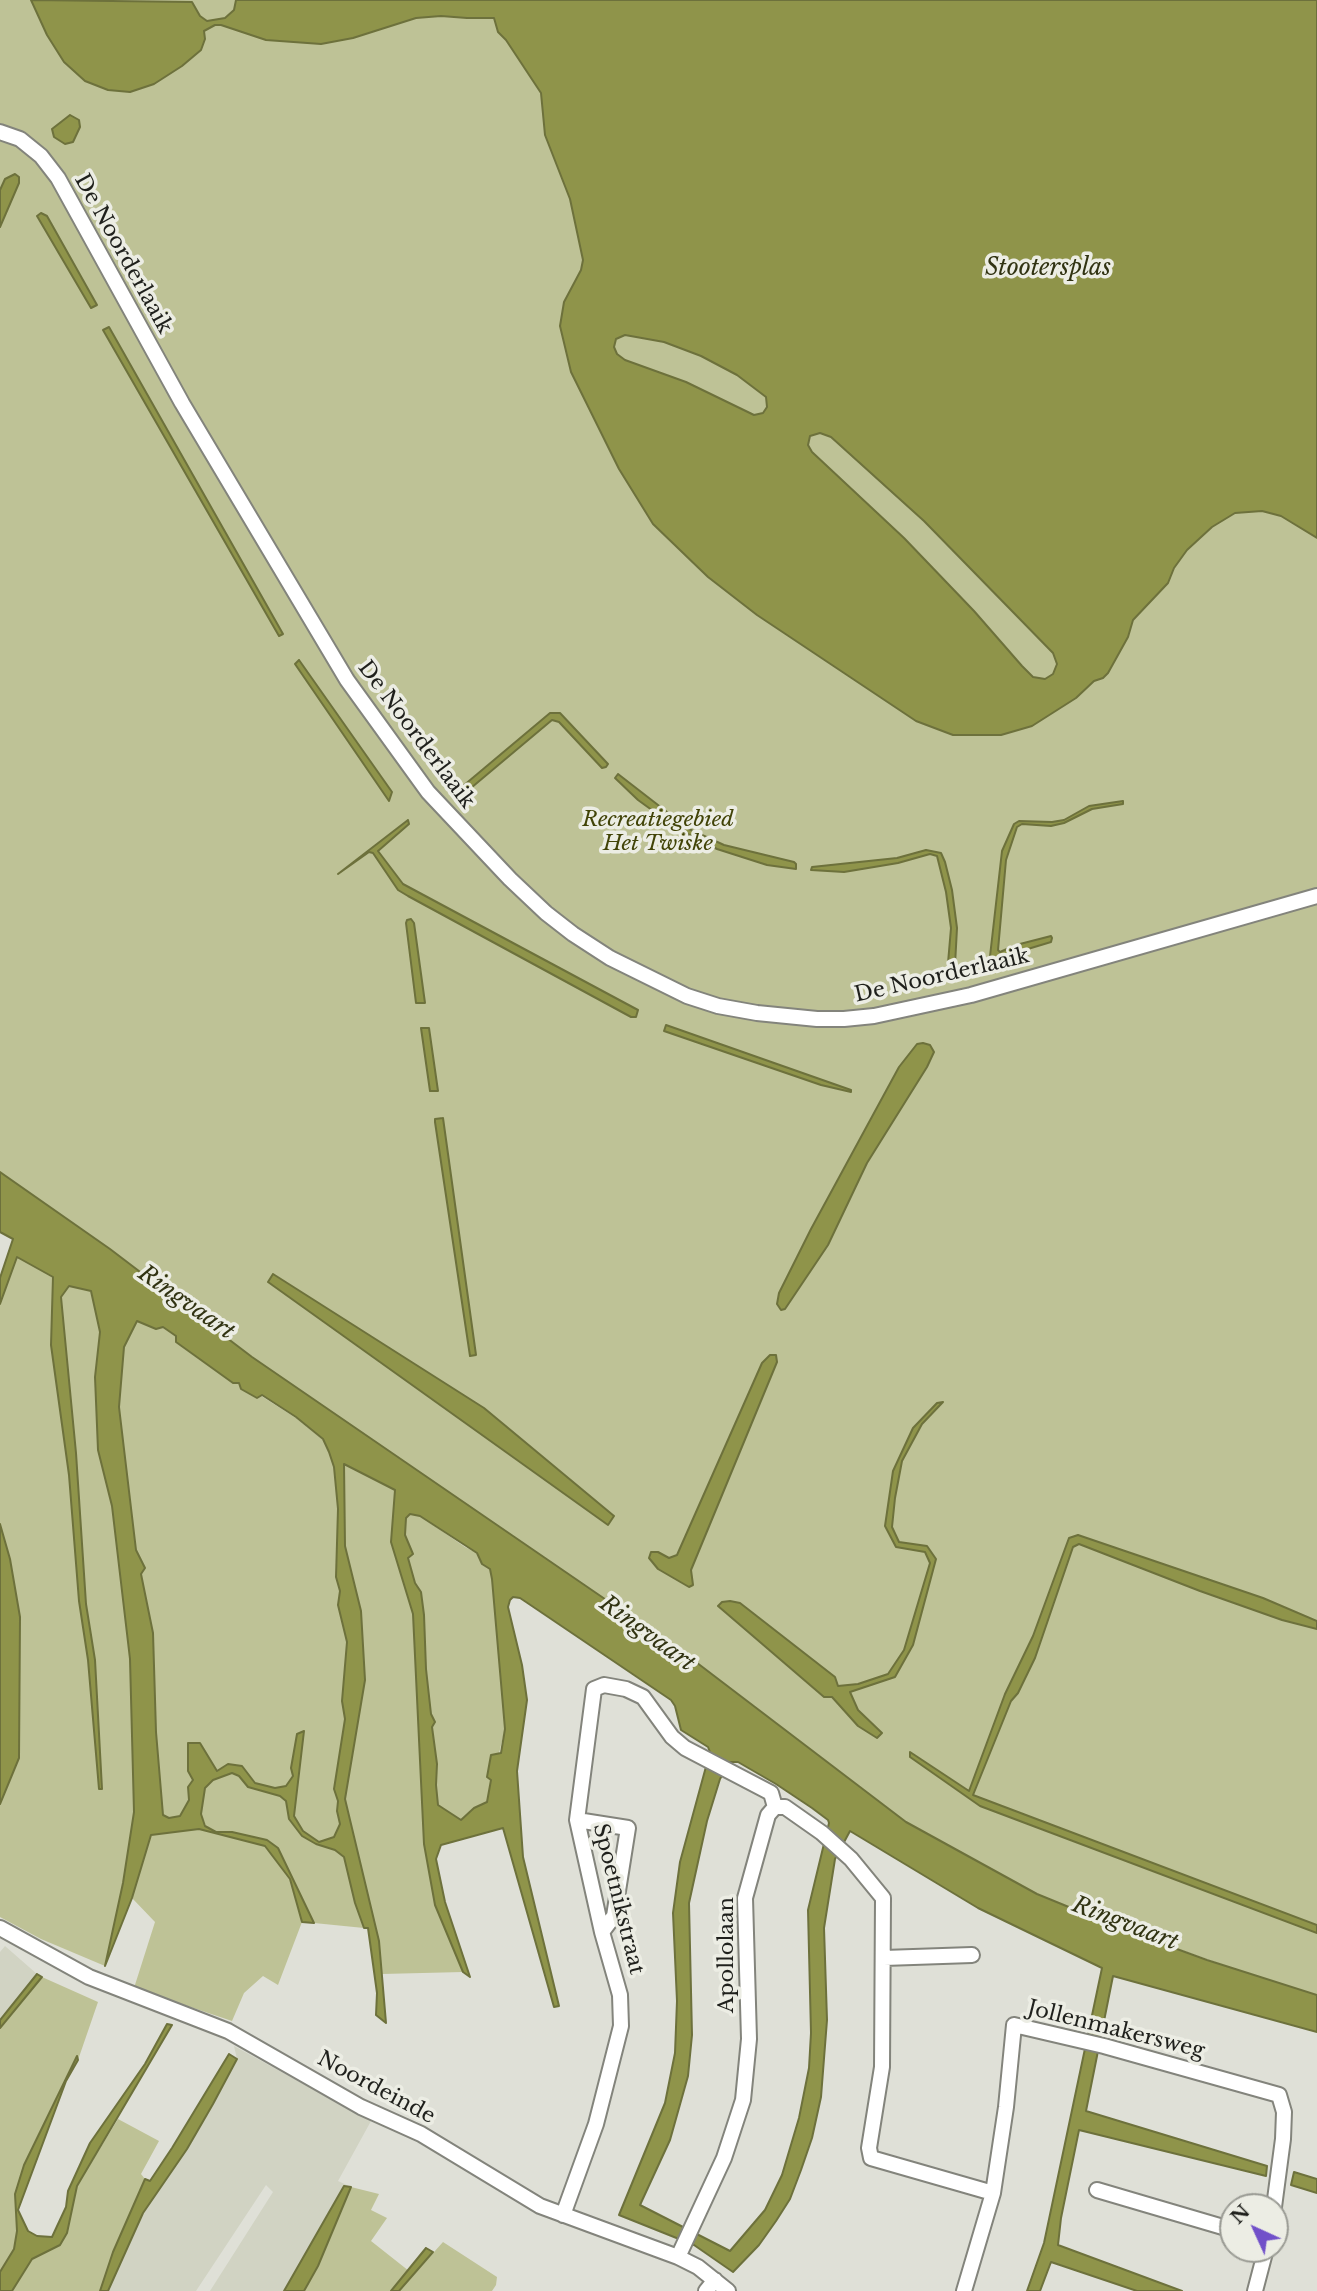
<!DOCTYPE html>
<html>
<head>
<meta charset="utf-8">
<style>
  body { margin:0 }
  #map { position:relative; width:1317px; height:2291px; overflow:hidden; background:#dfe0d7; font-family:"Libre Baskerville",serif }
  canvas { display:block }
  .north { position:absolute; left:1219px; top:2193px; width:70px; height:70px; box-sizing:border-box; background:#ecede4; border:2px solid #9a9b94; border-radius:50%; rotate:315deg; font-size:19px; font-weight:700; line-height:28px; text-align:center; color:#1f201c }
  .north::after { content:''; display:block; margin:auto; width:24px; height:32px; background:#7150c9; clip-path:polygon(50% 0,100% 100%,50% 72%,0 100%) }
</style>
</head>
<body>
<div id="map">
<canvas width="1317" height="2291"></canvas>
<div class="north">N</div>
</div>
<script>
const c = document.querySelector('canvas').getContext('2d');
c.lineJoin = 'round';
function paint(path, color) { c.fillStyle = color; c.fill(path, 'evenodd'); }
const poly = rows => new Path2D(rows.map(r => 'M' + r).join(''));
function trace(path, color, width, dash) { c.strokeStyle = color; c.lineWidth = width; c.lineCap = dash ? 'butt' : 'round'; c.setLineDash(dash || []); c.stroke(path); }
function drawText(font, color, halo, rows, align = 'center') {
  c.font = font + ' "Libre Baskerville",serif'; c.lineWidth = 7; c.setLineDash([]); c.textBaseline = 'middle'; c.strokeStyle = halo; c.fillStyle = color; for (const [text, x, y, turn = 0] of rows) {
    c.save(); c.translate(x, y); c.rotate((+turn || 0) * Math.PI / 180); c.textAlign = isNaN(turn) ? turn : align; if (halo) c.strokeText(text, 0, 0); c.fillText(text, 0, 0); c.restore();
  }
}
const built = poly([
  [5,1946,37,1974,0,2020,0,1952],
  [234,2046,371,2121,338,2181,351,2187,343,2187,284,2291,210,2291,273,2192,266,2185,196,2291,108,2291,143,2213,187,2149,237,2059]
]);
const green = poly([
  [0,0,1317,0,1317,1998,1125,1930,1037,1894,906,1822,688,1656,252,1357,110,1249,0,1172],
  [17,1256,91,1291,100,1332,130,1659,134,1812,123,1883,105,1966,41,1939,0,1917,0,1804,19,1758,0,1606,0,1304],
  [137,1320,156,1329,163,1327,176,1336,176,1342,296,1418,323,1440,329,1452,334,1467,338,1509,336,1577,340,1591,338,1605,347,1642,342,1701,345,1719,334,1788,338,1801,337,1811,340,1824,334,1837,319,1842,303,1831,294,1816,304,1732,293,1775,286,1786,275,1788,255,1784,242,1766,217,1771,200,1743,193,1780,188,1787,189,1800,180,1816,169,1818,163,1815,156,1732,153,1633,141,1574,145,1568,136,1550,119,1407,124,1347],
  [343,1464,395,1490,391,1542,413,1614,424,1844,435,1905,463,1972,382,1974,379,1941,345,1799,365,1680,361,1611,345,1546],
  [409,1514,420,1516,465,1547,477,1553,482,1564,490,1569,492,1579,505,1729,487,1802,474,1808,461,1821,438,1805,436,1785,437,1764,432,1727,434,1722,431,1714,426,1669,424,1615,421,1592,415,1583,408,1558,405,1535,406,1518],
  [231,1773,239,1776,249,1787,280,1796,286,1801,289,1819,316,1844,335,1850,344,1857,355,1903,364,1928,314,1923,278,1848,232,1832,216,1832,206,1826,201,1814,205,1788,213,1780],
  [199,1829,265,1846,290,1879,302,1922,278,1985,263,1976,244,1993,232,2021,134,1988,155,1922,132,1898,151,1835],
  [42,1977,98,2002,78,2060,76,2057,26,2160,15,2194,17,2231,14,2249,0,2272,0,2028],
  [118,2119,159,2141,141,2174,145,2179,113,2252,100,2291,12,2291,32,2259,60,2245,67,2233,77,2186],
  [351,2187,379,2194,371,2210,387,2218,371,2241,409,2271,391,2291,304,2291,318,2266],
  [443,2242,497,2277,496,2285,492,2291,399,2291]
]);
const water = poly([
  [31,0,192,2,200,16,207,21,225,18,234,10,236,0,1317,0,1317,538,1281,516,1262,511,1235,513,1212,527,1187,550,1174,568,1168,583,1133,620,1128,637,1108,673,1103,678,1094,681,1076,698,1032,726,1001,735,953,735,916,721,757,615,708,577,653,524,619,469,571,372,560,326,564,302,581,270,583,260,570,199,545,135,541,93,506,40,498,32,494,18,467,18,441,16,416,18,353,38,321,44,266,40,221,25,215,25,204,31,205,39,201,50,182,66,154,84,130,92,108,90,85,81,64,62,47,35,31,0],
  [625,335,664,342,701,356,737,375,766,397,767,407,763,413,754,415,686,382,625,360,617,354,614,347,616,339,625,335],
  [820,433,831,437,924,521,1053,653,1057,664,1053,674,1045,679,1033,677,1022,666,974,611,904,538,812,452,808,445,810,436,820,433],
  [70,115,79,120,80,127,73,142,65,144,54,137,52,129,70,115],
  [15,174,19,177,19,183,0,227,0,190,5,179,15,174],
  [41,213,47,216,97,305,91,308,37,216,41,213],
  [109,327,283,634,279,636,103,330,109,327],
  [299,660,392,792,389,801,295,664,299,660],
  [550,713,560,713,608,764,606,767,602,768,559,722,552,720,465,793,453,786,455,784,463,786,550,713],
  [618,774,689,829,724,845,794,862,796,864,796,869,767,865,717,849,678,829,638,800,615,778,618,774],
  [1123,801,1123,804,1092,809,1064,823,1051,826,1022,824,1017,827,1006,860,998,950,1000,952,1016,945,1051,936,1052,938,1051,942,998,958,989,965,1002,851,1014,824,1019,821,1052,822,1064,820,1089,806,1123,801],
  [408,820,409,824,378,851,403,884,638,1010,636,1017,631,1017,408,896,398,890,373,853,369,852,338,874,408,820],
  [926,850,941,853,945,862,952,890,957,928,955,965,950,966,948,963,951,928,946,892,937,856,930,854,898,863,844,872,811,870,812,867,897,858,926,850],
  [411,919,414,923,425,1003,416,1003,406,923,407,920,411,919],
  [666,1025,851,1090,851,1092,821,1085,664,1031,666,1025],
  [421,1028,429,1028,438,1091,430,1091,421,1028],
  [923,1043,930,1045,934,1052,927,1067,867,1163,828,1245,785,1309,781,1310,777,1304,779,1293,811,1229,899,1067,917,1044,923,1043],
  [443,1118,476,1355,470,1356,435,1122,435,1119,443,1118],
  [0,1172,110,1249,252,1357,688,1656,906,1822,1037,1894,1125,1930,1207,1960,1317,1995,1317,2032,1113,1976,1086,2111,1267,2166,1266,2176,1079,2130,1061,2218,1058,2245,1182,2291,1137,2291,1051,2262,1040,2291,1027,2291,1044,2243,1102,1968,978,1908,850,1831,835,1859,824,1928,827,2020,821,2097,812,2138,801,2170,790,2199,776,2221,759,2245,733,2272,694,2245,619,2215,665,2103,675,2053,677,2001,673,1913,680,1862,710,1752,708,1747,681,1730,675,1706,671,1700,526,1602,520,1598,513,1597,510,1600,508,1607,522,1665,527,1700,517,1771,523,1857,559,2006,554,2007,503,1828,441,1845,436,1859,445,1902,470,1977,463,1972,435,1905,424,1844,413,1614,391,1542,395,1490,344,1464,345,1546,361,1611,365,1680,345,1799,379,1941,386,2023,376,2015,377,1993,368,1928,364,1928,355,1903,344,1857,335,1850,316,1844,302,1836,289,1819,286,1801,280,1796,248,1787,239,1776,232,1773,213,1780,205,1788,201,1814,205,1826,216,1832,232,1832,267,1840,278,1848,314,1923,302,1922,290,1879,265,1846,199,1829,151,1835,132,1898,105,1966,123,1883,134,1812,130,1659,112,1506,98,1450,95,1377,100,1332,91,1291,69,1286,61,1297,76,1453,86,1604,95,1660,102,1789,99,1789,88,1660,79,1601,69,1475,51,1345,53,1277,17,1257,0,1304,0,1278,13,1239,0,1232,0,1172],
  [137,1321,156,1329,163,1327,176,1336,176,1342,233,1383,239,1383,241,1389,257,1398,262,1395,296,1417,323,1439,329,1452,334,1467,338,1509,336,1577,340,1591,338,1605,347,1642,342,1701,345,1719,334,1789,338,1801,337,1811,340,1824,334,1837,319,1842,303,1831,294,1816,304,1731,297,1734,291,1768,293,1776,286,1786,275,1788,255,1783,242,1766,228,1764,217,1771,200,1743,188,1743,188,1771,193,1780,188,1787,189,1800,180,1816,169,1818,163,1815,156,1732,153,1633,141,1574,145,1568,136,1550,119,1407,124,1347,137,1321],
  [410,1514,420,1516,477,1553,482,1564,490,1569,492,1579,505,1729,501,1753,491,1755,487,1777,491,1780,487,1802,474,1808,461,1820,438,1805,436,1785,437,1764,432,1727,435,1722,431,1714,426,1669,424,1615,421,1592,415,1583,408,1558,413,1554,405,1535,406,1518,410,1514],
  [730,1762,738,1762,776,1784,812,1808,828,1820,829,1823,808,1910,811,2033,809,2068,799,2118,782,2175,765,2210,730,2251,640,2205,670,2140,688,2076,692,2035,689,1903,707,1821,720,1779,730,1762],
  [273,1274,484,1408,614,1516,608,1525,268,1282,273,1274],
  [770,1355,776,1355,777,1362,691,1570,693,1585,689,1587,658,1569,649,1558,651,1552,658,1552,669,1558,677,1555,762,1363,770,1355],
  [943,1402,922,1424,902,1461,895,1498,892,1527,899,1542,927,1546,936,1559,913,1645,895,1677,850,1692,858,1710,882,1733,877,1738,858,1726,832,1697,824,1697,718,1606,722,1602,730,1601,740,1603,835,1677,838,1686,858,1684,888,1674,904,1650,930,1563,925,1552,896,1547,885,1526,893,1471,913,1428,937,1403,943,1402],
  [0,1524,10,1559,20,1617,19,1758,0,1804,0,1524],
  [1078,1535,1263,1598,1317,1621,1317,1629,1282,1620,1200,1591,1079,1544,1073,1547,1035,1658,1018,1693,1011,1701,973,1795,1317,1925,1317,1933,980,1806,910,1757,910,1752,969,1791,1005,1694,1033,1636,1069,1538,1078,1535],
  [37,1974,42,1977,0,2028,0,2020,37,1974],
  [167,2024,172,2025,77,2186,67,2233,60,2245,32,2259,12,2291,0,2291,0,2272,14,2249,17,2231,15,2194,24,2165,77,2056,78,2060,66,2081,18,2210,28,2231,37,2236,52,2237,66,2207,68,2191,90,2143,145,2064,167,2024],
  [229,2054,237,2059,213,2104,187,2149,143,2213,108,2291,100,2291,113,2252,145,2179,150,2181,172,2148,229,2054],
  [1294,2172,1317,2179,1317,2193,1291,2185,1294,2172],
  [344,2186,351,2187,318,2266,304,2291,284,2291,344,2186],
  [426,2248,433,2252,399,2291,391,2291,426,2248]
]);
const minor = poly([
  [0,132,20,139,41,156,58,178,182,403,347,680,428,792,510,879,546,913,573,934,610,958,687,996,718,1006,757,1013,817,1019,844,1019,874,1016,971,995,1317,896],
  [577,1820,628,1828,614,1916,602,1932],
  [0,1928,89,1977,228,2031,361,2107,421,2134,540,2206,678,2257,698,2267,728,2291],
  [884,1958,972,1955],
  [1097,2190,1233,2230],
  [563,2215,596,2124,621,2026,620,1995,602,1932,577,1820,594,1689,604,1685,626,1689,643,1697,672,1737,685,1748,771,1793,775,1807],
  [678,2257,724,2158,743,2100,749,2039,745,1898,768,1815,775,1807,785,1807,822,1833,851,1859,883,1898,882,2067,869,2148,871,2158,993,2193],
  [706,2291,715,2280],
  [964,2291,993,2193,1006,2107,1014,2025,1104,2046,1279,2095,1284,2112,1283,2139,1274,2207],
  [1255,2291,1266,2249]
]);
const streetNames = [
  ["De Noorderlaaik",123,254,61],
  ["De Noorderlaaik",416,735,53],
  ["De Noorderlaaik",942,976,-13],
  ["Spoetnikstraat",618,1899,76],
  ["Apollolaan",727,1955,-90],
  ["Jollenmakersweg",1116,2030,14],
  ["Noordeinde",376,2088,28]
];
const parkNames = [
  ["Recreatiegebied",658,820],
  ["Het Twiske",658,844]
];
const waterNames = [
  ["Stootersplas",1048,269],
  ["Ringvaart",186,1303,35],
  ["Ringvaart",647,1634,36],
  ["Ringvaart",1125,1924,21]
];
paint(built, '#d1d3c3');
paint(green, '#bec296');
paint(water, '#8f944a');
trace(water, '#6d713c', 2);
trace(minor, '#83847c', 18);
trace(minor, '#fff', 14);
drawText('21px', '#1f201c', '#ecede4', streetNames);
drawText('italic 21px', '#414307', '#ecede4', parkNames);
drawText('italic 23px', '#313312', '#ecede4', waterNames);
</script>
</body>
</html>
